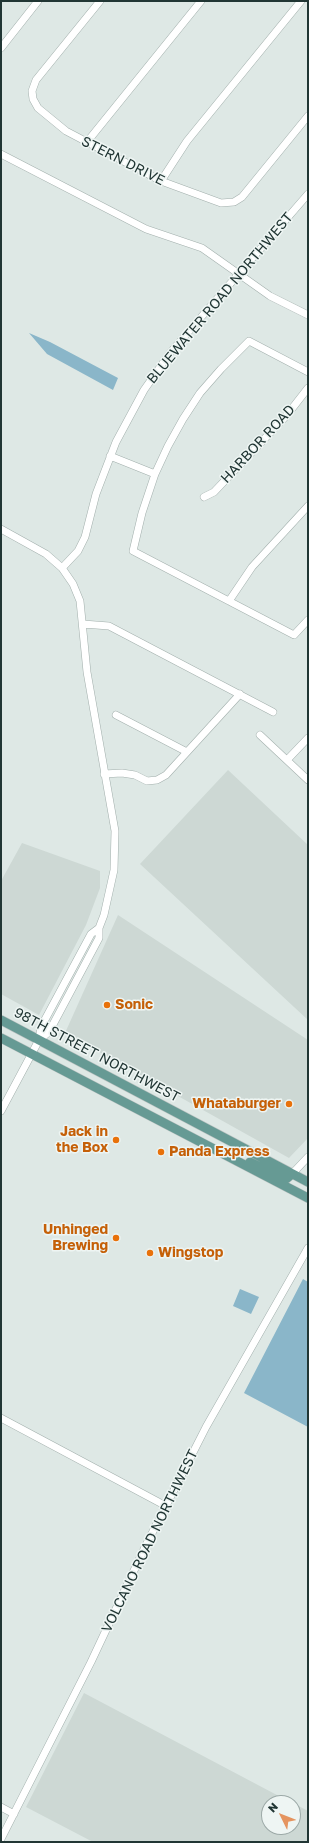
<!DOCTYPE html>
<html>
<head>
<meta charset="utf-8">
<style>
  body { margin:0 }
  #map { position:relative; width:309px; height:1843px; overflow:hidden; background:#dee8e5; font-family:"Golos Text",sans-serif }
  canvas { display:block }
  .frame { position:absolute; inset:0; border:2px solid #213634; pointer-events:none }
  .north { position:absolute; left:261px; top:1795px; width:40px; height:40px; box-sizing:border-box; background:#eef5f3; border:1px solid #9ca9a7; border-radius:50%; rotate:313deg; font-size:11px; font-weight:700; line-height:16px; text-align:center; color:#213634 }
  .north::after { content:''; display:block; margin:auto; width:14px; height:18px; background:#e5945f; clip-path:polygon(50% 0,100% 100%,50% 72%,0 100%) }
</style>
</head>
<body>
<div id="map">
<canvas width="309" height="1843"></canvas>
<div class="frame"></div>
<div class="north">N</div>
</div>
<script>
const c = document.querySelector('canvas').getContext('2d');
c.lineJoin = 'round';
function paint(path, color) { c.fillStyle = color; c.fill(path, 'evenodd'); }
const poly = rows => new Path2D(rows.map(r => 'M' + r).join(''));
function trace(path, color, width, dash) { c.strokeStyle = color; c.lineWidth = width; c.lineCap = dash ? 'butt' : 'round'; c.setLineDash(dash || []); c.stroke(path); }
function drawText(font, color, halo, rows, align = 'center') {
  c.font = font + ' "Golos Text",sans-serif'; c.lineWidth = 3; c.setLineDash([]); c.textBaseline = 'middle'; c.strokeStyle = halo; c.fillStyle = color; for (const [text, x, y, turn = 0] of rows) {
    c.save(); c.translate(x, y); c.rotate((+turn || 0) * Math.PI / 180); c.textAlign = isNaN(turn) ? turn : align; if (halo) c.strokeText(text, 0, 0); c.fillText(text, 0, 0); c.restore();
  }
}
const built = poly([
  [228,770,308,845,308,1020,140,864],
  [22,843,100,871,100,888,86,925,39,1015,1,994,1,881],
  [118,915,308,1040,308,1138,289,1158,65,1033],
  [84,1693,292,1803,269,1803,269,1827,293,1827,293,1803,308,1811,308,1842,93,1842,26,1807]
]);
const water = poly([
  [29,333,50,342,118,378,113,390,47,354],
  [303,1279,308,1282,308,1427,244,1393],
  [240,1289,259,1297,251,1314,233,1306]
]);
const minor = poly([
  [100,1,36,80,32,91,33,99,38,108,66,131,161,181,221,203,234,202,242,197,308,116],
  [1,48,38,1],
  [87,142,201,1],
  [1,154,146,229,202,248,270,296,308,315],
  [161,181,187,141,301,1],
  [308,372,249,341,221,369,200,393,183,419,168,446,155,474,142,513,133,551,294,635,308,620],
  [110,456,155,474],
  [204,497,214,492,287,415,308,388],
  [1,529,46,554,62,568],
  [229,601,252,567,308,506],
  [83,624,109,626,273,712],
  [116,715,187,752],
  [260,735,308,780],
  [287,760,308,738],
  [104,774,122,773,135,775,147,781,157,780,166,775,240,694],
  [99,928,104,915,114,870,115,831,87,672,80,601,73,584,62,568,78,551,85,537,96,494,116,442,144,390,170,353,308,194],
  [1,1111,39,1040,41,1027,91,934,99,928,99,938,49,1032,39,1040],
  [292,1174,308,1157],
  [1,1418,166,1506],
  [1,1807,14,1814],
  [1,1839,91,1662,146,1545,206,1427,308,1248]
]);
const major = poly([
  [1,1020,308,1182],
  [1,1038,308,1198],
  [250,1162,286,1179,292,1174]
]);
const markers = [
  [107,1005,4,"#e8710a"],
  [289,1104,4,"#e8710a"],
  [116,1140,4,"#e8710a"],
  [161,1152,4,"#e8710a"],
  [116,1238,4,"#e8710a"],
  [150,1253,4,"#e8710a"]
];
const streetNames = [
  ["STERN DRIVE",123,161,27],
  ["BLUEWATER ROAD NORTHWEST",220,298,-50],
  ["HARBOR ROAD",258,444,-47],
  ["98TH STREET NORTHWEST",97,1055,28],
  ["VOLCANO ROAD NORTHWEST",150,1541,-64]
];
const foodNames = [
  ["Sonic",115,1005],
  ["Whataburger",281,1104,"right"],
  ["Jack in",108,1132,"right"],
  ["the Box",108,1148,"right"],
  ["Panda Express",169,1152],
  ["Unhinged",108,1230,"right"],
  ["Brewing",108,1246,"right"],
  ["Wingstop",158,1253]
];
paint(built, '#cdd8d4');
paint(water, '#8ab6c9');
trace(minor, '#a2afac', 8);
trace(major, '#bcc3c2', 10);
trace(minor, '#fff', 7);
trace(major, '#669a94', 9);
for (const [x, y, r, color] of markers) { const dot = new Path2D(); dot.arc(x, y, r, 0, 2 * Math.PI); c.fillStyle = color; c.fill(dot); trace(dot, '#eef5f3', 1.5); }
drawText('14px', '#213634', '#eef5f3', streetNames);
drawText('bold 14px', '#c56008', '#eef5f3', foodNames, 'left');
</script>
</body>
</html>
